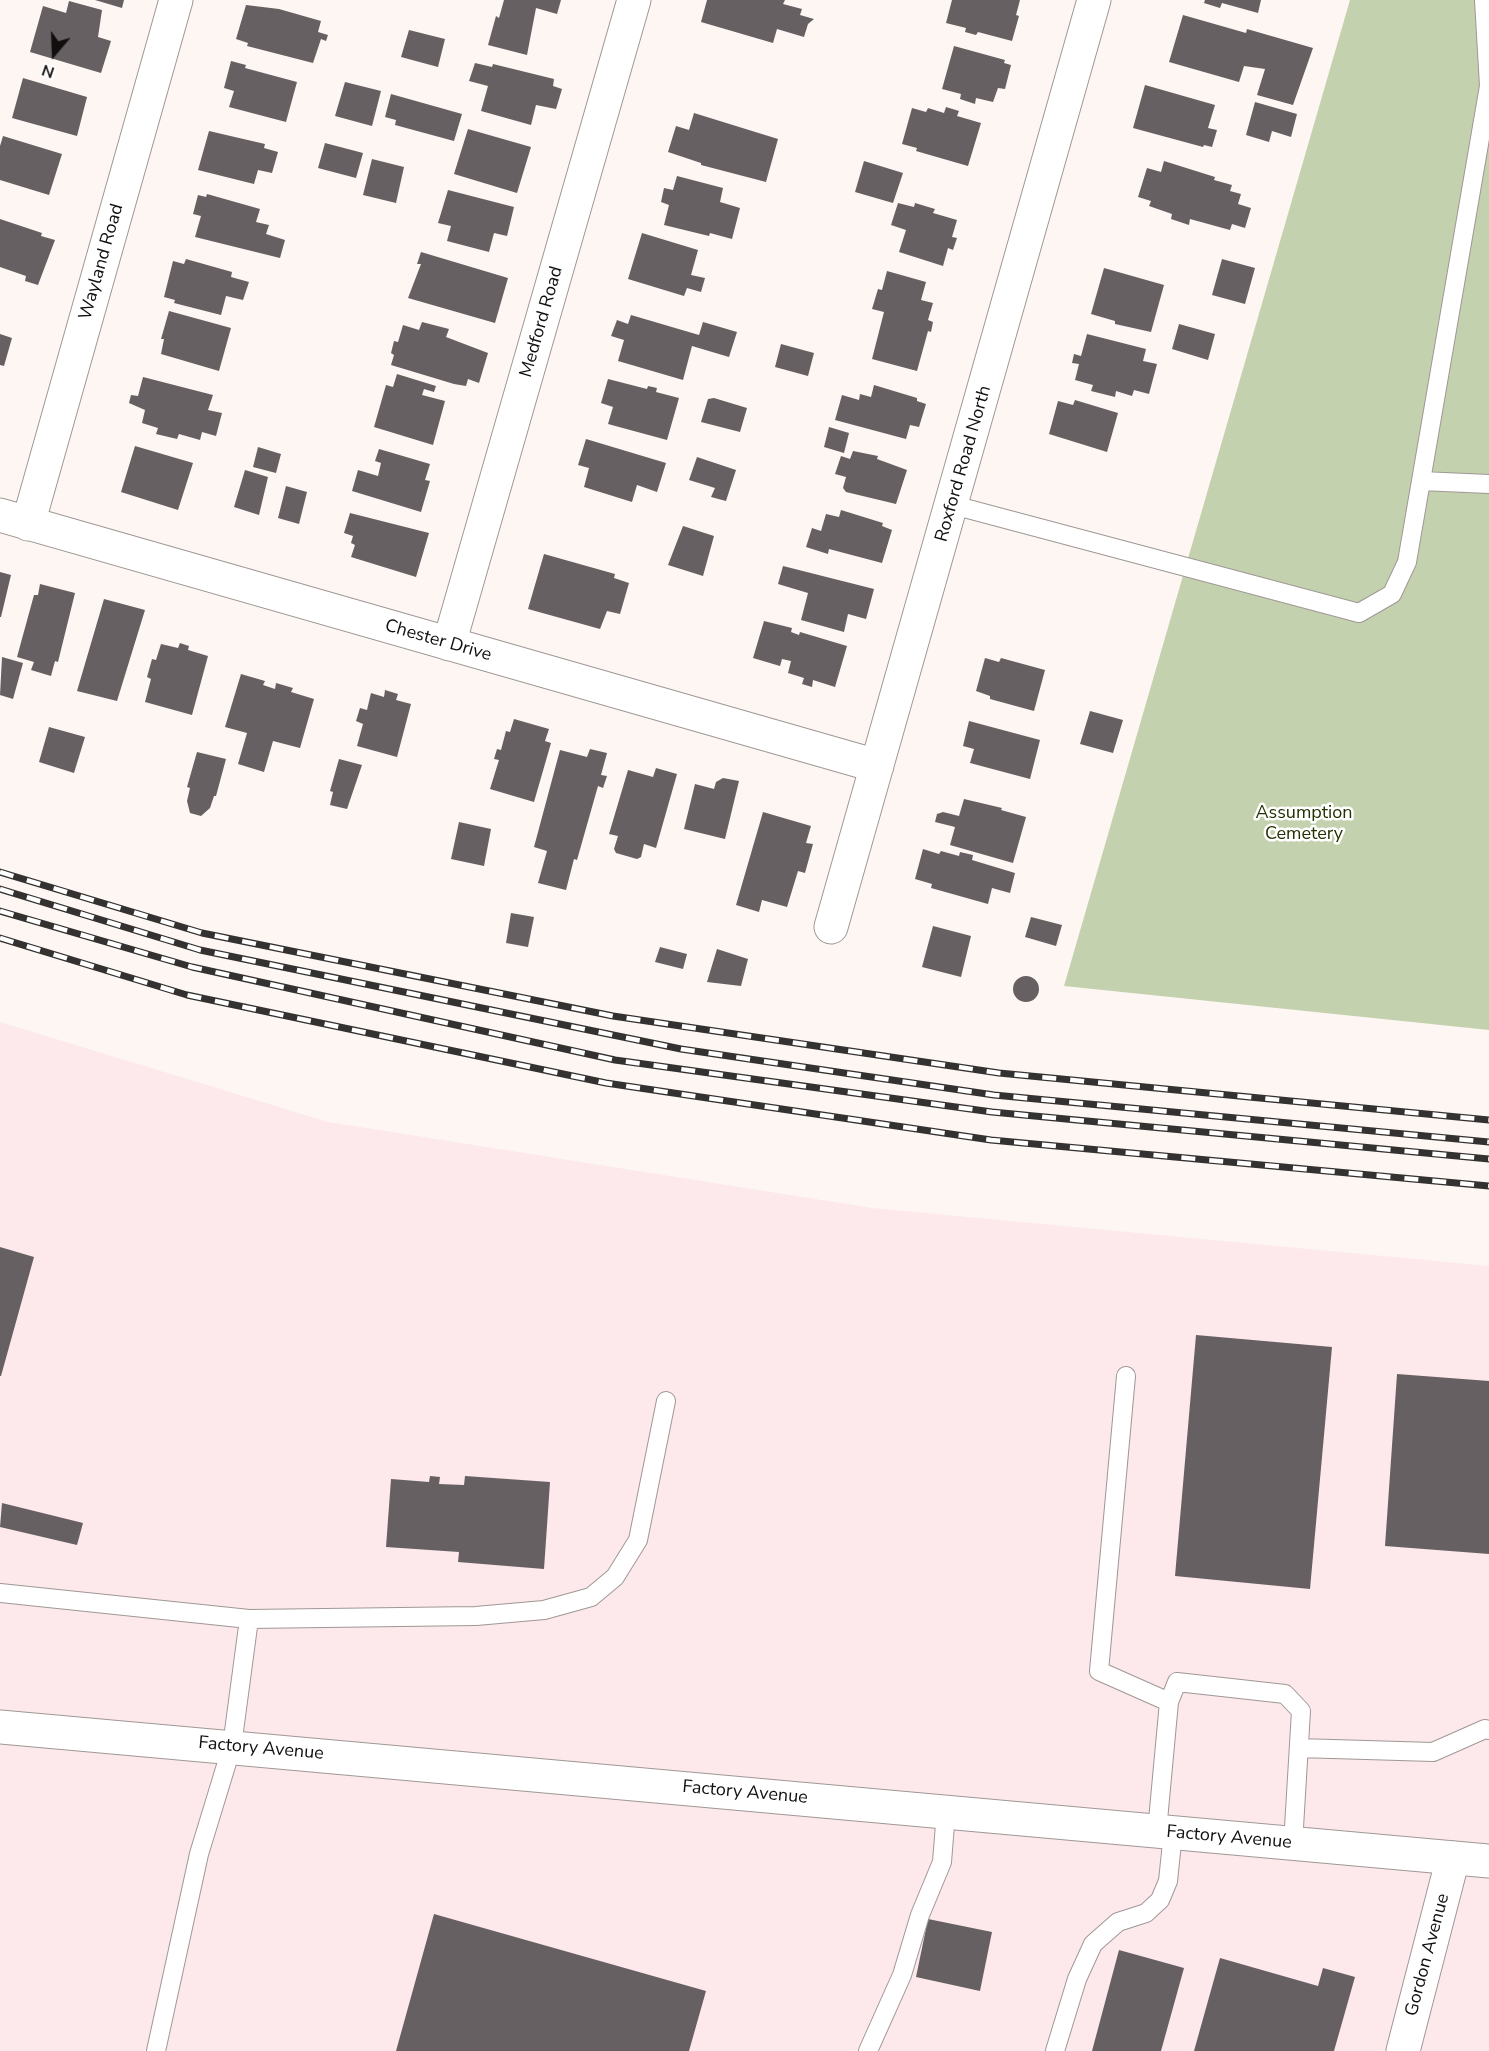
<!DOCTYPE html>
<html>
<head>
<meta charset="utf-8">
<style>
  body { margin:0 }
  #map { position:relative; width:1489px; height:2051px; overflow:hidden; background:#fef6f3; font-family:"Nunito Sans",sans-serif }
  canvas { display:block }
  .north { position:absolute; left:24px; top:24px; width:60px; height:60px; -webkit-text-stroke:4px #fff; paint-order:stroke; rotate:199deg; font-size:16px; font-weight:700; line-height:24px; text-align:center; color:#110f0e }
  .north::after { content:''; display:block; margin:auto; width:21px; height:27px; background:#110f0e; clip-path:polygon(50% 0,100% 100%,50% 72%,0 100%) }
</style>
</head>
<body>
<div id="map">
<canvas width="1489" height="2051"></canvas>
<div class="north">N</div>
</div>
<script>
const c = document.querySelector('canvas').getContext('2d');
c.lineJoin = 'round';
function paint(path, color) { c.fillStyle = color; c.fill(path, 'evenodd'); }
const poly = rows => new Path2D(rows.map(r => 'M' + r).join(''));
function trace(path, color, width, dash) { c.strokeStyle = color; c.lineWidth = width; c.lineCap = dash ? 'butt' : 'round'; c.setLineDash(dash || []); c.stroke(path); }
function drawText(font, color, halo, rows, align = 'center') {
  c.font = font + ' "Nunito Sans",sans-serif'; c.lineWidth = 5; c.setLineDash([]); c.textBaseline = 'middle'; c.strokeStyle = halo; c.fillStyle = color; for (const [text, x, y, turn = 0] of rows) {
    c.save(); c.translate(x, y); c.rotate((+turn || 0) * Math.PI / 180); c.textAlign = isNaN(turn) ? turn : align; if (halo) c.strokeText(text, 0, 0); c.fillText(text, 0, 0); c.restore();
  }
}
const industrial = poly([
  [0,1022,328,1122,872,1208,1489,1266,1489,2051,0,2051]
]);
const green = poly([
  [1350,0,1489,0,1489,1030,1064,986]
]);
const building = poly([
  [95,0,124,0,122,8],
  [504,0,561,0,557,14,536,8,527,55,488,45,496,16,499,18],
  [707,0,785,0,783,4,802,9,800,15,814,19,808,24,804,37,777,29,773,43,701,22],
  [952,0,1020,0,1016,15,1019,16,1012,41,978,32,976,35,965,32,966,28,946,23],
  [1205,0,1261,0,1258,13,1222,3,1220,8,1204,3],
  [69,1,102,10,98,37,111,41,101,73,30,52,43,6,66,13],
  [246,5,279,9,321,21,318,32,328,35,326,41,321,39,313,63,247,46,248,43,236,39],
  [1183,15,1246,33,1247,29,1313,48,1293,105,1257,95,1265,69,1244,66,1239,82,1169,62],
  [409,30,445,39,438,67,401,57],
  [954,46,1005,60,1004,63,1011,65,1005,89,998,88,993,102,976,98,975,104,960,99,961,94,942,89],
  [231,61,246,65,245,68,297,82,286,122,229,107,234,91,224,88],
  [475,63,492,67,493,64,554,79,553,86,562,89,556,109,536,105,531,125,481,111,488,86,469,81],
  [23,78,87,97,77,136,12,118],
  [345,82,381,91,372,126,335,116],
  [1145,85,1215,105,1208,128,1217,130,1212,147,1204,145,1203,147,1133,128],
  [391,94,462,114,454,141,395,125,396,120,385,117],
  [1255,102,1297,114,1291,137,1272,131,1269,142,1246,135],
  [946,107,959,111,957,116,981,123,968,166,916,151,917,148,902,144,912,108,926,112,928,108,944,113],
  [694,113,778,139,766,182,701,165,701,163,668,152,676,126,689,130],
  [468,129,531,147,517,193,454,174],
  [209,131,265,144,264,148,278,152,272,173,258,170,254,184,198,170],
  [3,136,62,154,49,195,0,180,0,146],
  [325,143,363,153,356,178,318,168],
  [372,159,404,167,396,203,363,195],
  [864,161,903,173,893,203,855,192],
  [1164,161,1215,177,1214,180,1232,185,1230,191,1241,194,1238,204,1251,208,1245,228,1232,224,1230,230,1190,219,1189,225,1171,219,1172,214,1149,206,1151,201,1138,197,1147,168,1161,172],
  [677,176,723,188,720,202,740,208,732,239,710,233,709,236,664,225,669,205,661,202,664,188,673,190],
  [448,190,514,207,507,236,494,233,489,252,447,241,451,226,438,223],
  [207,194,260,209,256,222,269,225,266,234,285,240,280,258,195,237,201,216,193,214,198,195,206,197],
  [898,203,914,207,915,203,935,209,933,213,957,220,952,237,957,238,953,250,948,248,943,266,899,252,906,230,891,225],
  [0,219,42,233,41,236,55,240,38,285,25,281,26,276,0,267],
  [642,233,698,250,691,275,705,278,701,292,687,288,684,296,628,279],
  [421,252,508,278,495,323,408,298,421,264,417,264],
  [186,259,232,272,231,277,249,282,243,300,226,296,221,315,174,303,175,300,164,297,173,261,184,264],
  [1222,259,1255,268,1245,304,1212,295],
  [1104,268,1164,285,1151,332,1115,324,1115,321,1091,314],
  [887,271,926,282,921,300,933,303,928,320,933,322,931,332,928,331,917,371,872,359,884,312,872,309,878,289,882,290],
  [169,311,231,328,219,371,161,354,164,339,161,339],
  [631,315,699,335,703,322,737,332,729,357,692,346,683,380,618,361,624,340,611,336,617,320,628,324],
  [422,322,449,329,446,337,488,353,479,383,468,379,466,386,454,384,391,365,394,355,391,353,394,341,398,342,403,325,419,330],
  [1179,324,1215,334,1208,360,1172,349],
  [0,334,12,338,4,366,0,365],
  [1087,334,1146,349,1143,361,1157,364,1149,394,1134,390,1132,396,1116,391,1115,397,1091,391,1093,385,1075,380,1079,364,1072,363,1074,354,1081,356],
  [781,344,814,353,808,376,775,367],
  [397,374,436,386,434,392,424,389,422,395,445,401,433,445,374,427,386,385,393,387],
  [143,377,213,395,208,410,222,413,216,436,202,432,200,440,179,434,177,439,156,434,158,428,142,423,145,410,129,403,131,395,138,396],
  [608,379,647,389,648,386,657,388,656,392,679,398,667,440,608,424,613,407,601,403],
  [874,385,917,398,917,401,926,404,919,427,910,425,906,439,835,420,842,395,859,400,860,394,871,397],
  [714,398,747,408,740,432,701,422,708,399],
  [1075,400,1118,413,1107,452,1049,434,1058,401,1073,405],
  [829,427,849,433,844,453,824,447],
  [586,439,666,463,657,492,637,485,632,502,584,487,589,468,578,465],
  [135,446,193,463,178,510,121,492],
  [258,447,281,454,276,473,253,467],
  [379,449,430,464,425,480,430,481,421,512,352,491,358,470,378,476,381,463,375,461],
  [853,451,878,456,877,459,907,470,896,504,846,492,843,488,846,477,835,474,841,456,850,459],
  [697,457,736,470,726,501,711,497,715,488,689,480],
  [245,470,268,477,259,515,234,507],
  [286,486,307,492,299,524,278,518],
  [841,510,883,523,882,526,892,530,882,563,829,549,828,554,806,547,812,528,821,531,826,514,839,517],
  [350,513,429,533,416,577,351,557,355,545,351,543,353,536,344,533],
  [683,526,714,536,703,576,668,565],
  [544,554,615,574,614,578,629,583,620,614,607,611,600,629,528,609],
  [783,566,874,589,866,619,848,614,844,632,801,620,808,593,778,584],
  [0,572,11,575,1,617,0,617],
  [40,584,75,593,58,662,55,661,51,676,31,670,34,662,17,657,34,595,38,595],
  [104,599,145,610,117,701,77,691],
  [764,621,792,628,791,632,799,635,800,632,847,646,835,687,813,680,812,687,802,684,804,678,788,673,791,661,782,659,780,666,753,658],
  [180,643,189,646,188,650,208,656,192,715,145,702,151,679,147,677,152,659,156,660,161,644,178,648],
  [2,657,23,663,13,699,0,695],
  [985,658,999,662,1001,658,1045,670,1034,711,990,699,990,696,976,691],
  [241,674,265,681,263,685,275,689,276,683,293,688,291,692,314,699,300,748,273,741,264,772,238,764,247,733,225,727],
  [385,690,398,694,396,700,411,704,397,757,357,746,363,724,356,721,360,708,367,710,371,693,384,697],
  [1090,711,1123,720,1113,753,1080,744],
  [514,719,549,729,545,741,551,743,534,802,490,789,499,760,494,759,497,749,501,750,506,731,510,732],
  [969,721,1040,740,1030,779,970,763,974,749,963,746],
  [49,727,85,737,74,773,39,762],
  [590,749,607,753,601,775,607,776,603,788,598,786,577,860,574,859,566,890,538,883,547,851,534,847,560,750,587,757],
  [197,752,226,759,216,796,214,796,210,808,201,816,190,813,187,801,190,788,187,787],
  [339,759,362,765,347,809,330,805,333,792,330,791],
  [656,768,677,774,656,848,644,844,641,857,637,859,616,853,614,849,618,836,609,834,628,770,653,777],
  [723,778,739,781,725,839,684,829,695,784,714,789,716,782],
  [964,799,1002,808,1001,810,1026,817,1013,863,950,845,955,827,935,822,937,814,943,812,959,816],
  [763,812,811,826,806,843,813,844,805,873,798,871,787,907,762,900,759,912,736,905],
  [459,822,491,829,484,866,451,859],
  [923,849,939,854,941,851,959,856,960,852,973,855,972,860,1015,873,1010,893,992,888,988,904,931,888,932,884,915,879],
  [511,913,534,917,528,947,506,943],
  [1031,917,1062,925,1056,946,1025,937],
  [933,926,971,936,961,977,922,967],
  [660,947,687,954,683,969,655,962],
  [717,949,748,959,741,986,707,982],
  '1013 989a13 13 0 1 1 26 0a13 13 0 1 1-26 0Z',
  [0,1247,34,1257,1,1376,0,1376],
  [1196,1335,1332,1347,1310,1589,1175,1576],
  [1397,1374,1489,1381,1489,1554,1385,1546],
  [430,1476,440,1477,439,1484,464,1485,465,1476,550,1482,544,1569,458,1562,459,1552,386,1547,391,1479,429,1482],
  [2,1503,83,1523,77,1545,0,1527],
  [434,1914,706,1991,689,2051,396,2051],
  [928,1919,992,1932,980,1991,916,1977],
  [1119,1950,1184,1968,1161,2051,1092,2051],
  [1220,1958,1318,1986,1323,1968,1355,1977,1334,2051,1194,2051]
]);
const service = poly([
  [1421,481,1489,484],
  [953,505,1359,613,1392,594,1407,562,1489,86,1484,0],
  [1126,1376,1099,1671,1169,1702],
  [0,1593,249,1619],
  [1299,1748,1433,1752,1485,1729,1489,1730],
  [1157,1831,1169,1702,1177,1682,1285,1694,1301,1711,1293,1844],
  [156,2051,199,1854,232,1746,249,1619,476,1616,544,1610,591,1597,615,1577,638,1540,666,1401],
  [868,2051,902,1975,920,1915,942,1862,946,1812],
  [1055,2051,1077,1979,1093,1944,1118,1922,1146,1913,1160,1900,1168,1881,1173,1833]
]);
const minor = poly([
  [0,515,877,766],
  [28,524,176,0],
  [449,644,634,0],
  [831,927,1094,0],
  [1403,2051,1453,1858]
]);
const tertiary = poly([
  [0,1727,1489,1861]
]);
const rail = poly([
  [0,872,202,933,613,1016,999,1073,1489,1120],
  [0,889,200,950,681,1049,994,1095,1489,1142],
  [0,911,192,967,615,1060,992,1112,1489,1159],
  [0,938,187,995,606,1083,991,1140,1489,1186]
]);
const streetNames = [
  ["Wayland Road",102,262,-74],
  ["Medford Road",542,322,-74],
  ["Roxford Road North",964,464,-74],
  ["Chester Drive",438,641,16],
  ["Factory Avenue",261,1749,5],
  ["Factory Avenue",745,1793,5],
  ["Factory Avenue",1229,1838,5],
  ["Gordon Avenue",1428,1955,-75]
];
const parkNames = [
  ["Assumption",1304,814],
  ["Cemetery",1304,835]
];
paint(industrial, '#fde8ec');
paint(green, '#c4d1ae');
paint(building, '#676062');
trace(service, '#9f9895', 20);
trace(minor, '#9f9895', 35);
trace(tertiary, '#9f9895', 35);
trace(service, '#fff', 18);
trace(minor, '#fff', 33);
trace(tertiary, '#fff', 33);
trace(rail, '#343230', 7);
trace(rail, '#fff', 4.5, [14]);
drawText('18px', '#110f0e', '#fff', streetNames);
drawText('18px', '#243102', '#fff', parkNames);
</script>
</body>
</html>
